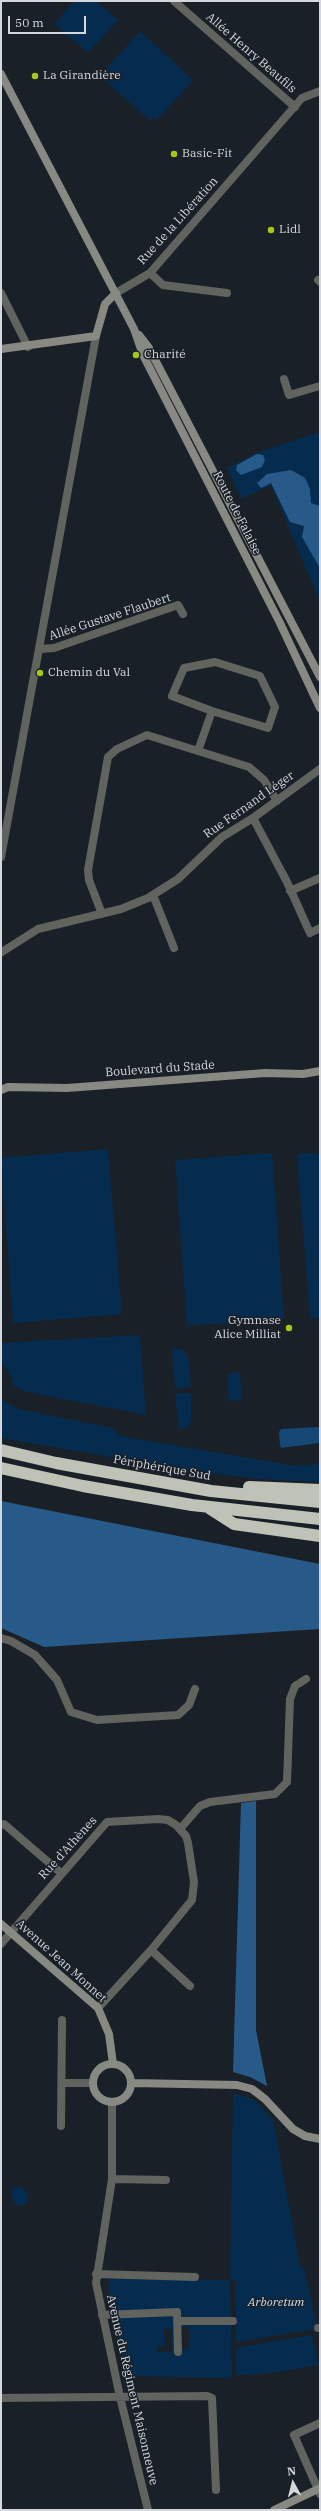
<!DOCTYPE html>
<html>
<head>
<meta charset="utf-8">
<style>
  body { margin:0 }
  #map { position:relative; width:321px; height:2511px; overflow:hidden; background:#1a2027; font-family:"IBM Plex Serif",serif }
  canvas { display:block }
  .frame { position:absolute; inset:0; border:2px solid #d4d8dd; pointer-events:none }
  .north { position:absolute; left:273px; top:2463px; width:40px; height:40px; -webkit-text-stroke:3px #1a2027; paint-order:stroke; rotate:353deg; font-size:11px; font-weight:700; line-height:16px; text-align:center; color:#d4d8dd }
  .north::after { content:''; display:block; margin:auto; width:14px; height:18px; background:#d4d8dd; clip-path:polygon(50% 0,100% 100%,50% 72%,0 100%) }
  .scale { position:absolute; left:8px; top:16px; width:78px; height:18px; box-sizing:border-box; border:2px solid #d4d8dd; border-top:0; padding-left:5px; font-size:12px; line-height:14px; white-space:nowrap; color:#d4d8dd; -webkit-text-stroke:3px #1a2027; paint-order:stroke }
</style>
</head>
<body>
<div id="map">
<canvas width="321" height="2511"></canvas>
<div class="frame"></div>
<div class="north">N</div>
<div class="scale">50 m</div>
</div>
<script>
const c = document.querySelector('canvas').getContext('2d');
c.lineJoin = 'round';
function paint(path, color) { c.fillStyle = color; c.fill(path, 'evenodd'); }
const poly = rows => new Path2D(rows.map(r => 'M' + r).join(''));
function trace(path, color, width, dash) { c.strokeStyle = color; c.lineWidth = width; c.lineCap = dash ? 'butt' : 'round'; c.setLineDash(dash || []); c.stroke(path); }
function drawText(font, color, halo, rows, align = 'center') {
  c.font = font + ' "IBM Plex Serif",serif'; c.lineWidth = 3; c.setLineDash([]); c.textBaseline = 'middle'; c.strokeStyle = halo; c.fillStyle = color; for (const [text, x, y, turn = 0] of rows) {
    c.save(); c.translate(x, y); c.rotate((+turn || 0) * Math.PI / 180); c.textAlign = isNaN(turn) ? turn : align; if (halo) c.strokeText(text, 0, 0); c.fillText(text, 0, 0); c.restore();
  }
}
const green = poly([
  [74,1,96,1,118,20,88,53,54,24],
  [140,31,193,80,157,120,153,117,150,121,100,76],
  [320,432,320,602,271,485,241,499,227,468,256,453],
  [108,1149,122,1314,13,1323,1,1158],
  [272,1153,284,1319,187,1326,175,1160],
  [320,1153,320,1318,310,1319,297,1154],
  [140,1335,146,1415,23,1391,13,1385,10,1375,1,1361,1,1343],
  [172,1348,183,1350,188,1356,191,1387,175,1388],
  [240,1372,242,1400,229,1401,227,1374],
  [175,1393,191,1393,191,1421,187,1428,179,1430],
  [1,1399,19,1409,113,1428,120,1436,297,1466,320,1463,320,1482,259,1479,184,1470,1,1438],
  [233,2093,253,2099,273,2119,300,2266,304,2267,316,2322,320,2321,315,2325,316,2329,236,2342,235,2280,230,2279],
  [21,2186,27,2193,27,2204,17,2206,11,2197,12,2189],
  [109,2279,230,2280,232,2378,127,2376,109,2294],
  [181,2327,189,2327,189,2349,181,2349],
  [164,2329,172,2329,172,2352,157,2352,157,2346,165,2346],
  [312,2335,318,2365,264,2374,236,2375,236,2348]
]);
const forest = poly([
  [257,454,263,455,265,460,262,467,241,475,236,470,237,465],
  [291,470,305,478,310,489,311,503,320,506,320,568,302,537,304,526,290,522,271,483,261,488,257,483,267,474],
  [1,1501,320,1564,320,1629,44,1647,1,1628],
  [256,1801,256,2030,267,2086,250,2077,233,2072,241,1803]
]);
const water = poly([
  [320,1427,319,1443,281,1448,280,1445,279,1432,281,1429]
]);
const street = poly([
  [174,1,295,107],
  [150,273,163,285,227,293],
  [318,280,320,282],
  [1,293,28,347],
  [116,293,150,273,302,98,320,91],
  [284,379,289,395,320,386],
  [40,649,54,648,178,605,183,614],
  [198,751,212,711,268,728,275,707,260,676,215,662,184,668,172,696,212,711],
  [253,818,287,882,310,933,320,928],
  [1,857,96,336],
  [290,891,320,878],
  [153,895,174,948],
  [102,914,89,880,88,870,108,757,117,749,147,735,249,767,264,780,277,801],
  [2,952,38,929,121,909,148,898,178,879,222,837,253,818,320,769],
  [1,1638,11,1641,35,1655,57,1680,71,1712,97,1720,178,1715,189,1705,195,1689],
  [1,1825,4,1824,61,1873],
  [180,1829,200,1806,210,1802,275,1794,287,1782,290,1699,295,1686,306,1679],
  [1,1944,107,1822,158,1819,168,1820,176,1825,186,1836,188,1843,194,1882,192,1900,152,1949,98,2008],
  [151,1950,190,1986],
  [62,2083,93,2083],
  [112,2102,112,2179,96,2283,120,2397,148,2510],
  [61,2126,62,2020],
  [112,2179,166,2180],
  [96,2274,195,2277],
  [102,2315,177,2312,178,2352],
  [177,2321,233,2321],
  [318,2328,320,2328],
  [1,2398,207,2396,212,2398,216,2490],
  [320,2423,294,2435,320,2494]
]);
const secondary = poly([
  [1,74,134,329,143,355,280,623,320,708],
  [139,335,149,348,320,677],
  [1,349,96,336,105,304,116,293],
  [1,1090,8,1087,67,1088,265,1073,303,1074,320,1071],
  [1,1924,98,2008,109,2034,113,2064],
  '93 2083a19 19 0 1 1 38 0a19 19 0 1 1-38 0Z',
  [132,2083,237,2085,252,2089,265,2099,293,2129,305,2136,320,2139],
  [274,2510,320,2488]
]);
const highway = poly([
  [1,1450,56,1463,211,1491,320,1502],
  [1,1468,83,1486,192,1505,320,1519],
  [249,1487,320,1490],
  [209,1508,234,1524,320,1536]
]);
const markers = [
  [35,76,4,"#a8c71d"],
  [174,154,4,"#a8c71d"],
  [271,230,4,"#a8c71d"],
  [136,355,4,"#a8c71d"],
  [40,673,4,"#a8c71d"],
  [289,1328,4,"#a8c71d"]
];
const streetNames = [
  ["Allée Henry Beaufils",251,53,41],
  ["Rue de la Libération",178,221,-48],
  ["Route de Falaise",237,513,63],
  ["Allée Gustave Flaubert",110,617,-18],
  ["Rue Fernand Léger",249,805,-35],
  ["Boulevard du Stade",160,1069,-4],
  ["Périphérique Sud",162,1468,10],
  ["Rue d'Athènes",68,1848,-48],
  ["Avenue Jean Monnet",61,1961,42],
  ["Avenue du Régiment Maisonneuve",132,2390,77]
];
const poiNames = [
  ["La Girandière",43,76],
  ["Basic-Fit",182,154],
  ["Lidl",279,230],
  ["Charité",144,355],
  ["Chemin du Val",48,673],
  ["Gymnase",281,1321,"right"],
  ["Alice Milliat",281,1335,"right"]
];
const parkNames = [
  ["Arboretum",276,2303]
];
paint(green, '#052c4e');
paint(forest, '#285a89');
paint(water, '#154876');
trace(street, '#61635e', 8);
trace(secondary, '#878982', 8);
trace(highway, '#bfc2b7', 12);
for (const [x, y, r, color] of markers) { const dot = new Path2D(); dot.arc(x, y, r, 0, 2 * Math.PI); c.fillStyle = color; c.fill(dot); trace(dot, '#1a2027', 1.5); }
drawText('12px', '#d4d8dd', '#1a2027', streetNames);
drawText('12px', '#d4d8dd', '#1a2027', poiNames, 'left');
drawText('italic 12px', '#c3defb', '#1a2027', parkNames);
</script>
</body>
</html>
